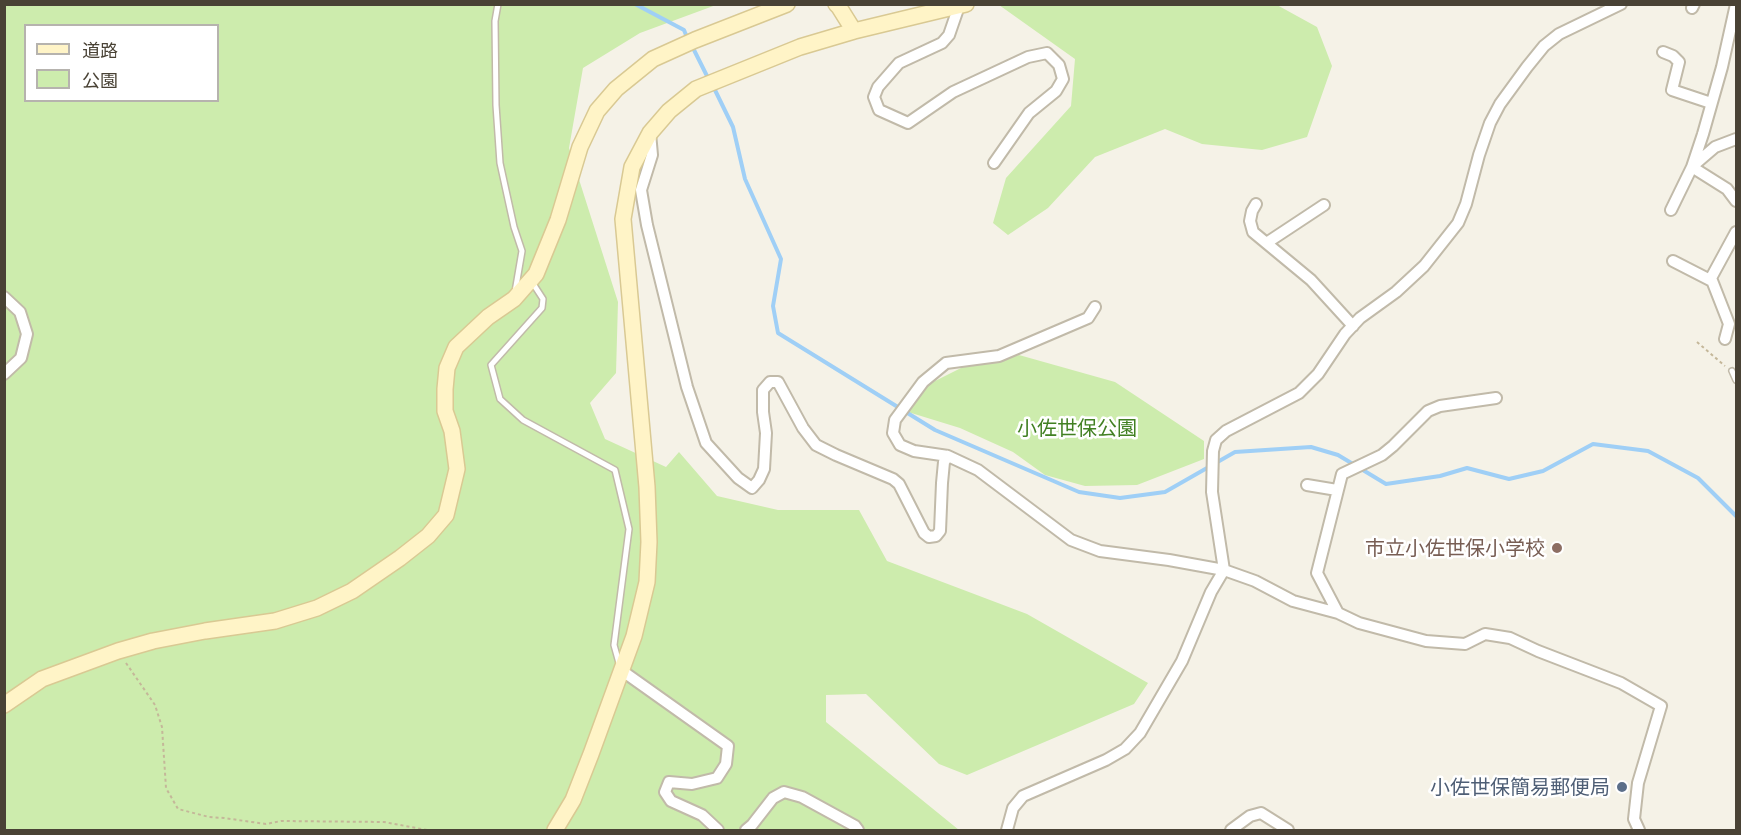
<!DOCTYPE html>
<html>
<head>
<meta charset="utf-8">
<style>
  body { margin:0 }
  #map { position:relative; width:1741px; height:835px; overflow:hidden; background:#f5f2e7; font-family:Barlow,"Noto Sans JP",sans-serif }
  canvas { display:block }
  .frame { position:absolute; inset:0; border:6px solid #494235; pointer-events:none }
  .legend { position:absolute; left:24px; top:24px; width:195px; height:78px; box-sizing:border-box; background:#fff; border:2px solid #b6b3ae; margin:0; padding:8px 10px; list-style:none; font-size:18px; color:#494235 }
  .legend li { display:flex; align-items:center; gap:12px; height:30px }
  .legend b { width:30px; border:2px solid #b6b3ae }
</style>
</head>
<body>
<div id="map">
<canvas width="1741" height="835"></canvas>
<div class="frame"></div>
<ul class="legend">
<li><b style="height:8px;background:#fff4c7"></b>道路</li>
<li><b style="height:16px;background:#cdecad"></b>公園</li>
</ul>
</div>
<script>
const c = document.querySelector('canvas').getContext('2d');
c.lineJoin = 'round';
function paint(path, color) { c.fillStyle = color; c.fill(path, 'evenodd'); }
const poly = rows => new Path2D(rows.map(r => 'M' + r).join(''));
function trace(path, color, width, dash) { c.strokeStyle = color; c.lineWidth = width; c.lineCap = dash ? 'butt' : 'round'; c.setLineDash(dash || []); c.stroke(path); }
function drawText(font, color, halo, rows, align = 'center') {
  c.font = font + ' Barlow,"Noto Sans JP",sans-serif'; c.lineWidth = 5; c.setLineDash([]); c.textBaseline = 'middle'; c.strokeStyle = halo; c.fillStyle = color; for (const [text, x, y, turn = 0] of rows) {
    c.save(); c.translate(x, y); c.rotate((+turn || 0) * Math.PI / 180); c.textAlign = isNaN(turn) ? turn : align; if (halo) c.strokeText(text, 0, 0); c.fillText(text, 0, 0); c.restore();
  }
}
const green = poly([
  [5,5,716,5,640,33,583,68,569,148,618,302,616,373,590,403,605,439,666,467,679,452,717,496,778,510,859,510,887,561,1027,614,1148,683,1134,704,967,775,939,764,866,694,826,695,826,722,959,830,5,830],
  [26,26,218,26,218,100,26,100],
  [999,5,1277,5,1317,27,1332,66,1307,137,1262,150,1202,144,1165,129,1095,157,1048,208,1008,235,993,223,1006,178,1071,106,1075,59],
  [1019,355,1115,382,1204,441,1204,459,1137,485,1085,486,1045,475,1013,452,960,428,908,412,929,384,963,367]
]);
const stream = poly([
  [635,4,684,30,688,40],
  [692,46,709,80],
  [713,86,733,127,745,179,781,259,773,306,778,333,935,430,1079,492,1120,498,1165,492,1235,452,1311,447,1338,455,1386,484,1440,476,1467,468,1509,479,1543,471,1593,444,1648,451,1698,478,1736,516]
]);
const path = poly([
  [1697,342,1725,366],
  [126,663,155,705,162,727,166,788,178,809,209,817,224,818,266,824,281,821,384,822,427,830]
]);
const lane = poly([
  [498,4,495,21,496,105,500,163,514,227,522,251,515,292],
  [532,282,543,299,542,308,491,365,500,399,523,420,615,470,629,529,614,645,619,663],
  [1732,371,1736,380]
]);
const street = poly([
  [959,6,949,35,942,43,899,63,878,87,874,97,879,110,908,123,953,92,1028,57,1047,53,1059,65,1063,79,1056,91,1029,113,994,163],
  [1692,8,1694,4],
  [1663,52,1673,56,1679,62,1672,90,1711,103],
  [650,133,652,155,641,190,647,225,687,387,706,443,738,478,752,488,759,480,764,469,766,433,763,412,763,390,770,382,778,382,803,428,816,445,836,455,893,479,899,484,924,533,929,537,936,536,940,531,942,483,944,462,948,456,978,470,1071,540,1100,551,1169,560,1224,570,1255,581,1293,601,1338,613,1359,623,1426,641,1465,644,1485,634,1510,638,1538,651,1621,683,1661,706,1638,783,1634,819,1639,830],
  [1694,165,1715,147,1736,139],
  [1692,167,1727,189,1736,201],
  [1256,204,1252,211,1250,221,1253,232,1311,280,1353,326],
  [1671,210,1692,167,1703,134,1722,67,1736,4],
  [1268,242,1324,205],
  [1673,261,1712,281],
  [4,297,20,312,27,334,21,358,4,374],
  [1725,339,1729,324,1711,278,1736,232],
  [948,456,914,451,900,445,893,433,895,420,923,382,946,363,999,356,1088,318,1095,307],
  [1307,485,1337,490],
  [1338,613,1317,573,1342,474,1382,455,1393,446,1428,411,1440,406,1496,398],
  [621,670,728,746,726,764,717,778,692,784,669,782,665,792,671,801,702,815,718,830],
  [746,830,752,825,773,798,784,792,802,797,855,826,858,830],
  [1007,830,1013,808,1023,796,1106,760,1125,749,1140,733,1182,661,1211,592,1224,570,1212,492,1213,451,1216,440,1226,431,1299,393,1318,374,1345,334,1360,318,1396,292,1424,266,1458,223,1466,204,1479,155,1490,123,1500,104,1527,67,1544,46,1559,34,1621,4],
  [1231,830,1250,816,1261,813,1288,830]
]);
const secondary = poly([
  [836,4,839,7,854,31],
  [4,705,42,679,118,651,153,641,205,631,275,621,317,608,352,591,400,558,428,536,446,515,457,469,452,431,445,411,445,389,447,368,456,347,488,317,514,299,536,274,558,220,580,147,597,111,616,89,653,59,695,40,787,4],
  [555,830,573,800,591,754,634,636,647,582,649,542,647,487,623,219,632,167,650,133,669,111,696,89,800,47,854,31,966,4]
]);
const markers = [
  [1557,548,6,"#8d6e63"],
  [1622,787,6,"#5c6f8a"]
];
const parkNames = [
  ["小佐世保公園",1077,428]
];
const educationNames = [
  ["市立小佐世保小学校",1545,548]
];
const serviceNames = [
  ["小佐世保簡易郵便局",1610,787]
];
paint(green, '#cdecad');
trace(stream, '#9fcff6', 4);
trace(lane, '#c1baa9', 8);
trace(street, '#c1baa9', 14);
trace(secondary, '#d9c993', 18);
trace(path, '#c4b799', 2, [3, 3]);
trace(lane, '#fff', 5);
trace(street, '#fff', 10);
trace(secondary, '#fff4c7', 15);
for (const [x, y, r, color] of markers) { const dot = new Path2D(); dot.arc(x, y, r, 0, 2 * Math.PI); c.fillStyle = color; c.fill(dot); trace(dot, '#fff', 2); }
drawText('20px', '#428023', '#fff', parkNames);
drawText('20px', '#785e54', '#fff', educationNames, 'right');
drawText('20px', '#4e5e75', '#fff', serviceNames, 'right');
</script>
</body>
</html>
